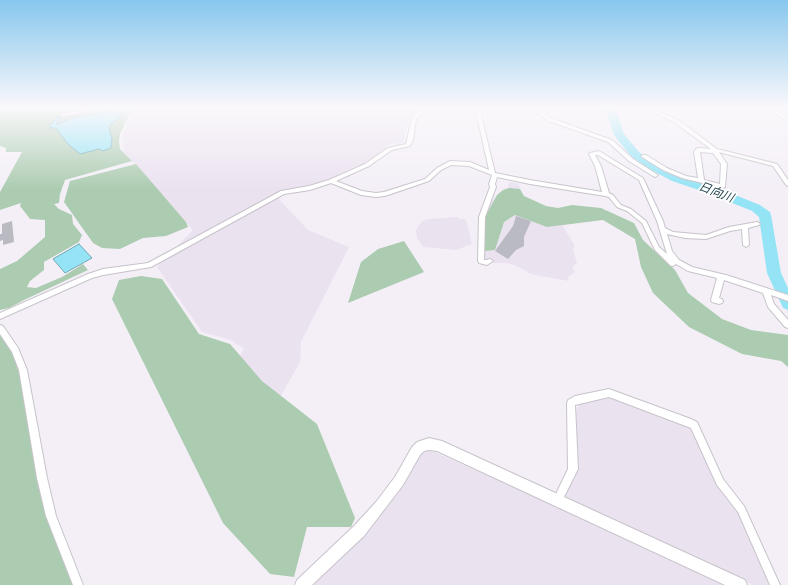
<!DOCTYPE html>
<html>
<head>
<meta charset="utf-8">
<style>
  body { margin:0 }
  canvas { display:block; background:#f4eff7 }
</style>
</head>
<body>
<canvas width="788" height="585"></canvas>
<script>
const c = document.querySelector('canvas').getContext('2d');
c.lineJoin = 'round';
function paint(path, color) { c.fillStyle = color; c.fill(path, 'evenodd'); }
const poly = rows => new Path2D(rows.map(r => 'M' + r).join(''));
function trace(path, color, width, dash) { c.strokeStyle = color; c.lineWidth = width; c.lineCap = dash ? 'butt' : 'round'; c.setLineDash(dash || []); c.stroke(path); }
function drawText(font, color, halo, rows, align = 'center') {
  c.font = font + ' Poppins,"Noto Sans JP",sans-serif'; c.lineWidth = 3.5; c.setLineDash([]); c.textBaseline = 'middle'; c.strokeStyle = halo; c.fillStyle = color; for (const [text, x, y, turn = 0] of rows) {
    c.save(); c.translate(x, y); c.rotate((+turn || 0) * Math.PI / 180); c.textAlign = isNaN(turn) ? turn : align; if (halo) c.strokeText(text, 0, 0); c.fillText(text, 0, 0); c.restore();
  }
}
const built = poly([
  [133,107,417,107,416,113,409,119,403,142,390,144,368,162,343,172,327,182,278,192,279,199,308,230,349,247,301,342,300,362,274,408,232,368,244,349,231,340,202,332,157,267,193,230,124,153,122,136],
  [510,182,519,184,521,197,558,218,575,246,573,249,577,263,572,267,575,272,568,277,569,281,541,276,531,274,517,266,507,263,494,263,483,259,485,218,491,201,506,193],
  [458,217,459,219,466,219,472,244,456,250,423,247,417,238,416,230,422,221,428,219],
  [609,396,690,427,745,525,768,578,768,585,753,585,566,498,565,493,575,478,578,467,576,411,580,403],
  [427,451,434,452,556,506,726,585,309,585,418,457]
]);
const green = poly([
  [0,107,133,107,120,134,119,142,120,149,132,161,65,180,60,194,59,203,54,204,59,209,72,215,73,224,82,235,79,242,44,262,44,270,30,281,27,287,36,288,62,277,83,264,88,270,24,300,9,308,0,310,0,269,17,261,45,237,45,220,30,219,20,206,21,203,0,210,0,192,22,152,6,152,6,148,0,146],
  [136,164,186,222,188,227,166,236,143,238,120,249,102,248,93,243,64,202,70,181],
  [509,188,520,189,524,196,546,206,558,208,572,205,601,208,634,223,643,240,675,270,688,293,722,319,751,330,788,335,788,367,781,361,742,354,689,327,653,293,641,267,635,239,603,220,547,227,515,215,504,222,495,250,485,251,485,217,497,195,503,190],
  [404,241,424,272,348,303,361,262,378,249],
  [141,276,162,279,199,334,230,344,262,381,317,424,355,518,351,527,307,527,294,577,270,574,223,523,112,299,119,280],
  [0,332,13,353,22,383,48,520,73,585,0,585]
]);
const water = poly([
  [117,110,122,113,121,117,110,125,109,129,112,138,111,148,103,151,99,149,80,154,67,143,56,128,50,128,50,125,58,117,61,117,56,125,72,118,117,110],
  [79,244,92,258,65,273,53,259,79,244]
]);
const river = poly([
  [602,107,613,107,616,110,624,134,638,151,650,161,680,175,713,186,760,205,770,212,771,215,781,273,788,288,788,310,783,308,767,273,759,217,752,211,705,192,672,181,642,165,630,155,614,135,607,113,602,107]
]);
const building = poly([
  [516,216,531,221,524,237,524,246,516,250,508,259,495,251,513,226],
  [12,221,14,242,3,245,3,240,0,241,0,234,2,234,2,224]
]);
const street = poly([
  [97,107,107,107,63,116,61,115,63,114,97,107],
  [419,107,423,107,422,113,416,119,413,140,410,146,392,150,369,166,336,181,362,191,376,193,384,192,425,179,437,168,450,161,470,162,489,170,475,107,479,107,495,173,530,180,602,192,595,166,589,154,590,153,599,151,643,178,663,221,665,228,673,232,706,235,729,227,757,222,759,223,760,224,759,225,748,228,749,245,746,247,743,245,742,229,730,231,706,239,685,238,667,234,672,251,679,260,692,267,726,275,788,295,788,301,771,295,774,304,788,320,788,328,785,327,768,307,763,293,724,280,719,298,722,299,723,301,722,303,719,304,712,302,711,300,717,278,688,271,676,264,673,266,671,266,655,250,642,223,627,211,617,207,609,197,605,196,530,184,497,177,495,184,496,187,485,217,484,260,486,260,490,259,493,261,487,265,479,263,478,261,479,217,490,187,489,184,492,175,469,166,451,165,441,170,429,181,385,196,376,197,361,195,331,183,310,190,284,194,151,267,103,275,92,278,0,319,0,313,88,274,103,269,148,263,281,191,309,186,329,180,365,164,388,148,406,144,412,119,418,113,419,107],
  [595,155,598,155,639,180,657,221,667,254,659,247,646,221,631,209,621,205,613,195,609,193,601,166,595,155],
  [528,107,533,107,553,119,612,140,633,159,658,175,655,177,653,176,629,161,608,142,549,121,528,107],
  [642,107,648,107,678,120,717,149,777,164,788,180,788,186,786,185,773,166,719,152,727,164,725,187,723,188,682,178,663,170,642,157,642,155,646,155,667,168,686,176,698,178,694,152,696,149,698,148,711,149,674,122,642,107],
  [700,152,713,153,721,164,720,184,704,180,700,152],
  [767,107,772,107,788,119,788,122,767,107],
  [0,325,3,326,18,348,27,370,47,478,56,516,83,585,73,585,46,516,37,478,19,370,12,352,0,334,0,325],
  [609,389,691,419,697,422,723,479,744,506,780,585,770,585,738,512,717,485,691,428,609,397,575,405,578,469,561,503,558,505,555,503,553,500,568,469,567,403,568,400,575,396,609,389]
]);
const secondary = poly([
  [429,438,442,441,745,580,747,585,725,585,437,451,429,450,424,451,420,455,403,485,364,536,312,585,295,585,297,580,354,526,376,502,395,477,412,447,417,442,429,438]
]);
const waterNames = [
  ["日向川",716,193,21]
];
paint(built, '#ebe2f0');
paint(green, '#acccb1');
paint(water, '#95e4f5');
trace(water, '#71a8b4', 1);
paint(river, '#95e4f5');
paint(building, '#babac2');
trace(street, '#c7c3ca', 2);
trace(secondary, '#c7c3ca', 2);
paint(street, '#fff');
paint(secondary, '#fff');
const sky = c.createLinearGradient(0, 0, 0, 189);
sky.addColorStop(0, '#87c7ed');
sky.addColorStop(0.57, '#faf8fb');
sky.addColorStop(1, '#faf8fb00');
c.fillStyle = sky;
c.fillRect(0, 0, 788, 189);
drawText('italic 12px', '#1c4149', '#fff', waterNames);
</script>
</body>
</html>
